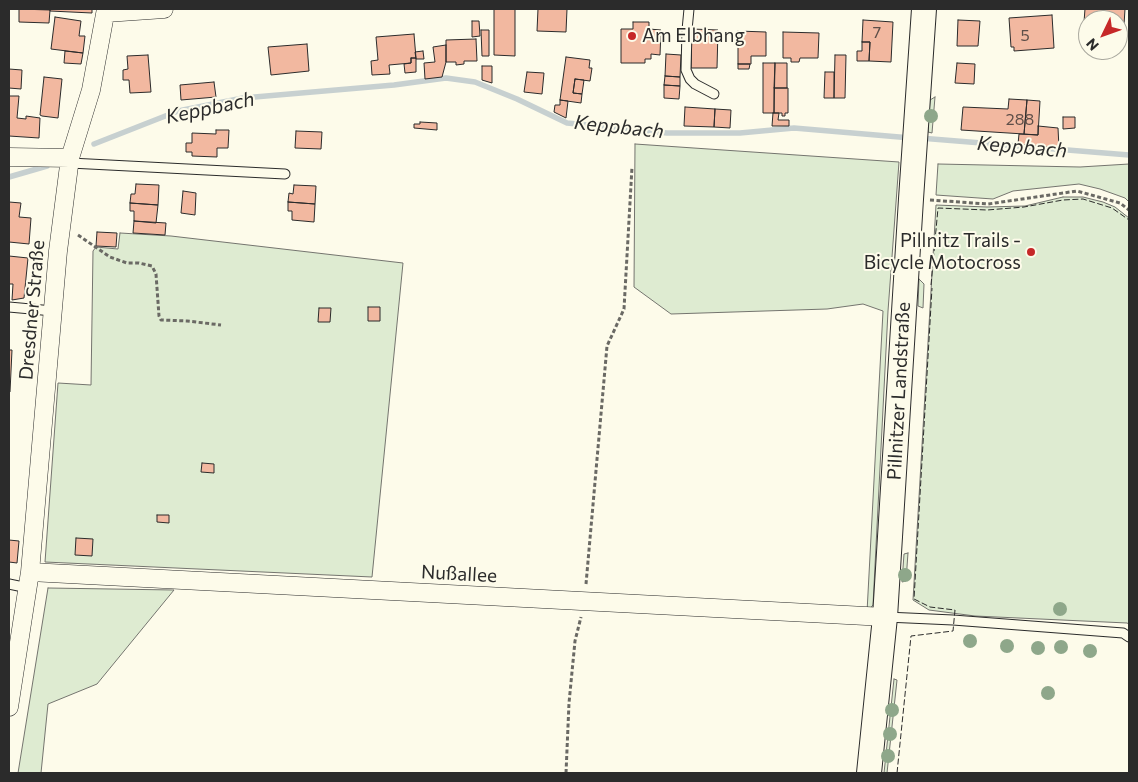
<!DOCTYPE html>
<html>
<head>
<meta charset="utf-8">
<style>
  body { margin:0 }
  #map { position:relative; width:1138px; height:782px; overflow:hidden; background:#fdfbea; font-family:Commissioner,sans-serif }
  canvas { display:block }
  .frame { position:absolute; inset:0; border:10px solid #2b2b2b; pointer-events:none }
  .north { position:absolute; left:1078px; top:10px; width:50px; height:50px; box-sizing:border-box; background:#fdfbea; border:1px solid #a9a89e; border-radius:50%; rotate:228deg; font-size:14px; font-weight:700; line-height:20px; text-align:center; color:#2b2b2b }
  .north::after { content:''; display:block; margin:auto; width:18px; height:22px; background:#c62828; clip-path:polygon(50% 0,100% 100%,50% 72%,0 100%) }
</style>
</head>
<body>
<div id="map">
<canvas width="1138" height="782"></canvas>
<div class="frame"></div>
<div class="north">N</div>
</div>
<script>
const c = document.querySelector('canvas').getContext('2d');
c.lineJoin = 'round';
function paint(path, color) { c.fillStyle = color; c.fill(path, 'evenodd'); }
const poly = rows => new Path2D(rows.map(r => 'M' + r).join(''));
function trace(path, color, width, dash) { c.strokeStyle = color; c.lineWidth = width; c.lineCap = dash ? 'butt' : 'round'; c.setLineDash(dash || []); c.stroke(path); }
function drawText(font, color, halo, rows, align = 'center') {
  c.font = font + ' Commissioner,sans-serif'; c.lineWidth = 4; c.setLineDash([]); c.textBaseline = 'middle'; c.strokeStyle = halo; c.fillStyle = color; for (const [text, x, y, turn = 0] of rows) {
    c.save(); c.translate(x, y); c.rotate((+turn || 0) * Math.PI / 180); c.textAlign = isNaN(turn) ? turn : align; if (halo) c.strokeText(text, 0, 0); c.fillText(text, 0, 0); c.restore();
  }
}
const green = poly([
  [935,97,932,133,928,132,930,100,935,97],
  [635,144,899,162,888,311,873,605,867,612,883,311,863,304,827,309,671,314,634,287,635,144],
  [938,164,1080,167,1129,164,1129,202,1125,198,1100,189,1079,184,1013,191,993,199,936,195,938,164],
  [1063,197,1083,197,1103,202,1115,207,1129,218,1129,624,1127,623,975,616,929,610,913,600,936,205,987,207,1025,206,1063,197],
  [120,233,171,236,403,263,372,577,45,562,58,383,91,385,93,251,96,247,118,249,120,233],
  [919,279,924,284,923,308,918,306,919,279],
  [908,553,906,581,902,582,904,554,908,553],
  [48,588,174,590,97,684,48,704,41,773,18,773,48,588],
  [894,679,897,680,887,773,884,773,894,679]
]);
const stream = poly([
  [920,138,1129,155],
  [94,144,178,111,243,98,394,85,446,78,475,82,517,99,567,123,667,133,740,133,794,128,911,138],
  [9,177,47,166]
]);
const building = poly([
  [19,9,50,10,49,23,19,22,19,9],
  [50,9,92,9,92,13,50,11,50,9],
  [494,9,515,9,515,56,494,55,494,9],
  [538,9,567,9,566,32,537,31,538,9],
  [1085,9,1125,9,1124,25,1118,25,1118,29,1118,20,1088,20,1088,23,1084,22,1085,9],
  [1052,15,1054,48,1014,51,1014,47,1011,47,1009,18,1052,15],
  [55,17,81,21,79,36,85,36,83,53,51,49,55,17],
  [863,20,893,22,891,62,869,61,870,42,862,42,863,20],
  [958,20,980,21,978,46,957,46,958,20],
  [472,21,479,21,480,36,472,37,472,21],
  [633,22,649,22,649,29,661,30,660,55,651,54,651,59,645,59,645,63,621,63,621,29,633,29,633,22],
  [692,29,718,30,717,68,691,68,692,29],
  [481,30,489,30,489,56,482,56,481,30],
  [738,31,766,32,766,56,751,56,751,64,738,64,738,31],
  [783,32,819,33,818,58,800,58,799,62,791,62,791,58,783,58,783,32],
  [414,34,416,58,411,58,411,63,389,65,390,74,372,75,371,61,378,60,376,37,414,34],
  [476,39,477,61,464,61,464,64,456,65,456,62,446,62,446,40,476,39],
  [862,42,870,42,869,61,857,61,857,51,862,51,862,42],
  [307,44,309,71,271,75,268,47,307,44],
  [446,45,446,62,442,77,425,79,424,63,435,62,433,47,446,45],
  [65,51,83,53,81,64,64,63,65,51],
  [423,51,424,59,416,59,415,52,423,51],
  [666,54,681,55,680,77,665,76,666,54],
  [148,55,151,92,130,93,129,80,123,80,123,70,128,69,127,56,148,55],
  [835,55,846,55,845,98,834,98,835,55],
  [566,57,590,60,589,68,592,68,590,81,575,79,573,93,582,94,581,103,560,100,566,57],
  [411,58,416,58,416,72,405,73,404,64,411,63,411,58],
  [763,63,775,63,774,113,763,113,763,63],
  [775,63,787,63,787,88,774,88,775,63],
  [957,63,975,64,974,84,955,83,957,63],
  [738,64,750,64,749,69,738,69,738,64],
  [482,66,492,66,492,83,482,80,482,66],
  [9,69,22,70,21,89,9,88,9,69],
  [527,72,544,73,542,94,524,92,527,72],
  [825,72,834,72,834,98,824,98,825,72],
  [665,76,680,77,680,86,664,85,665,76],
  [44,77,62,79,58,118,42,116,40,115,44,77],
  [575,79,584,80,582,94,573,93,575,79],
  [214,82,216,97,181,100,180,85,214,82],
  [664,85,680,86,679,99,664,98,664,85],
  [774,88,788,88,788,113,785,113,785,116,782,116,782,113,774,113,774,88],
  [9,96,19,96,17,118,26,119,26,116,40,118,39,138,9,136,9,96],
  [1009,99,1027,100,1024,134,961,130,963,107,1008,109,1009,99],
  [560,100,568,101,566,118,554,112,555,105,560,105,560,100],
  [1027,100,1040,101,1038,135,1024,134,1027,100],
  [685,107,715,109,714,127,684,126,685,107],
  [715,109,731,110,730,128,714,127,715,109],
  [773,113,779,113,778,120,789,120,789,126,772,126,773,113],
  [1063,117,1075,117,1075,128,1063,129,1063,117],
  [420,122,437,123,437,130,414,128,414,124,420,124,420,122],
  [1038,126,1058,128,1059,148,1018,144,1019,134,1038,135,1038,126],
  [216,130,229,130,228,148,217,148,217,157,192,156,192,152,186,152,186,143,192,143,192,133,216,134,216,130],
  [296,131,322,132,321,149,295,148,296,131],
  [136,184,159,185,158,205,130,203,131,194,135,194,136,184],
  [294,185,316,186,315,204,288,202,289,193,293,194,294,185],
  [183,191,196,193,195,215,181,213,183,191],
  [9,202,21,203,19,217,31,218,29,244,9,242,9,202],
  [288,202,315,204,314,222,292,220,292,211,288,211,288,202],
  [130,203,158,205,156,223,134,221,134,211,130,211,130,203],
  [134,221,166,223,165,235,133,233,134,221],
  [97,232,117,233,116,247,96,246,97,232],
  [9,256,28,258,24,298,12,300,13,284,9,284,9,256],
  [368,307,380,307,380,321,368,321,368,307],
  [319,308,331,308,330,322,318,322,319,308],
  [9,350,12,350,10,392,9,392,9,350],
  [202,463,214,464,214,473,201,472,202,463],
  [157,515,169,515,169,523,157,522,157,515],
  [76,538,93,539,92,556,75,555,76,538],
  [9,540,19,541,17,563,9,562,9,540]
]);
const path = poly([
  [930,200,988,204,1077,191,1120,203,1129,210],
  [78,235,110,257,127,263,139,263,152,266,156,274,159,316,161,320,187,321,221,325],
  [586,584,607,346,624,309,632,167],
  [566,773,569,703,575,641,581,617]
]);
const lane = poly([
  [689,9,687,30,686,70,690,79,695,84,714,94],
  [70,163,285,174],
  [9,307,53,311],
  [9,584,28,588],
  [886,617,953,620,1123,633,1129,637]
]);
const street = poly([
  [106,13,164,9],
  [9,157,70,158],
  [30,572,885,617],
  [9,707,30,572,58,251,70,158,91,90,106,9]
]);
const secondary = poly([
  [869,773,885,617,911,199,924,9]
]);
const fence = poly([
  [931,285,938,208,987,210,1024,207,1063,200,1083,199,1112,208,1129,220],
  [897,773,911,636,953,631,955,610,930,607,914,599,932,288]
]);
const trees = [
  [931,116],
  [905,575],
  [1060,609],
  [970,641],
  [1007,646],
  [1061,647],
  [1038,648],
  [1090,651],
  [1048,693],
  [892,710],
  [890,734],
  [888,756]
];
const markers = [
  [632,36,5,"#c62828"],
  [1031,252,5,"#c62828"]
];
const numberNames = [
  ["7",877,33],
  ["5",1025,36],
  ["288",1020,120]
];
const poiNames = [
  ["Am Elbhang",642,36],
  ["Pillnitz Trails -",1021,241,"right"],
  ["Bicycle Motocross",1021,263,"right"]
];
const streetNames = [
  ["Dresdner Straße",32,310,-85],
  ["Pillnitzer Landstraße",899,391,-87],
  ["Nußallee",459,574,3]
];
const waterNames = [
  ["Keppbach",210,108,-12],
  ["Keppbach",619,127,6],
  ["Keppbach",1022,147,5]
];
paint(green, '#deebd1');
trace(green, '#74746e', 1);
trace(stream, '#c7d0d0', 5.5);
paint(building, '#f2b8a0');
trace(building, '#2b2b2b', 1);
trace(lane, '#2b2b2b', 11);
trace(street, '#2b2b2b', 19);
trace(secondary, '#2b2b2b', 26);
trace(path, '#6a6964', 3, [4, 2.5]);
trace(lane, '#fdfbea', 9);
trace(street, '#fdfbea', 18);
trace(secondary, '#fdfbea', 24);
trace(fence, '#2b2b2b', 1, [6, 2.5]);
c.fillStyle = '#8ea78a';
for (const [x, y] of trees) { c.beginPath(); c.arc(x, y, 7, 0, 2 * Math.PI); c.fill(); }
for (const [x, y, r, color] of markers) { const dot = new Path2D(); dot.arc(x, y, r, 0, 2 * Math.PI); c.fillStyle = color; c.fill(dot); trace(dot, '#fdfbea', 2); }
drawText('16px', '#5d4e48', null, numberNames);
drawText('19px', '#2b2b2b', '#fdfbea', poiNames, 'left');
drawText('19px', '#2b2b2b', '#fdfbea', streetNames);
drawText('italic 20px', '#2b2b2b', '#fdfbea', waterNames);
</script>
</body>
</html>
